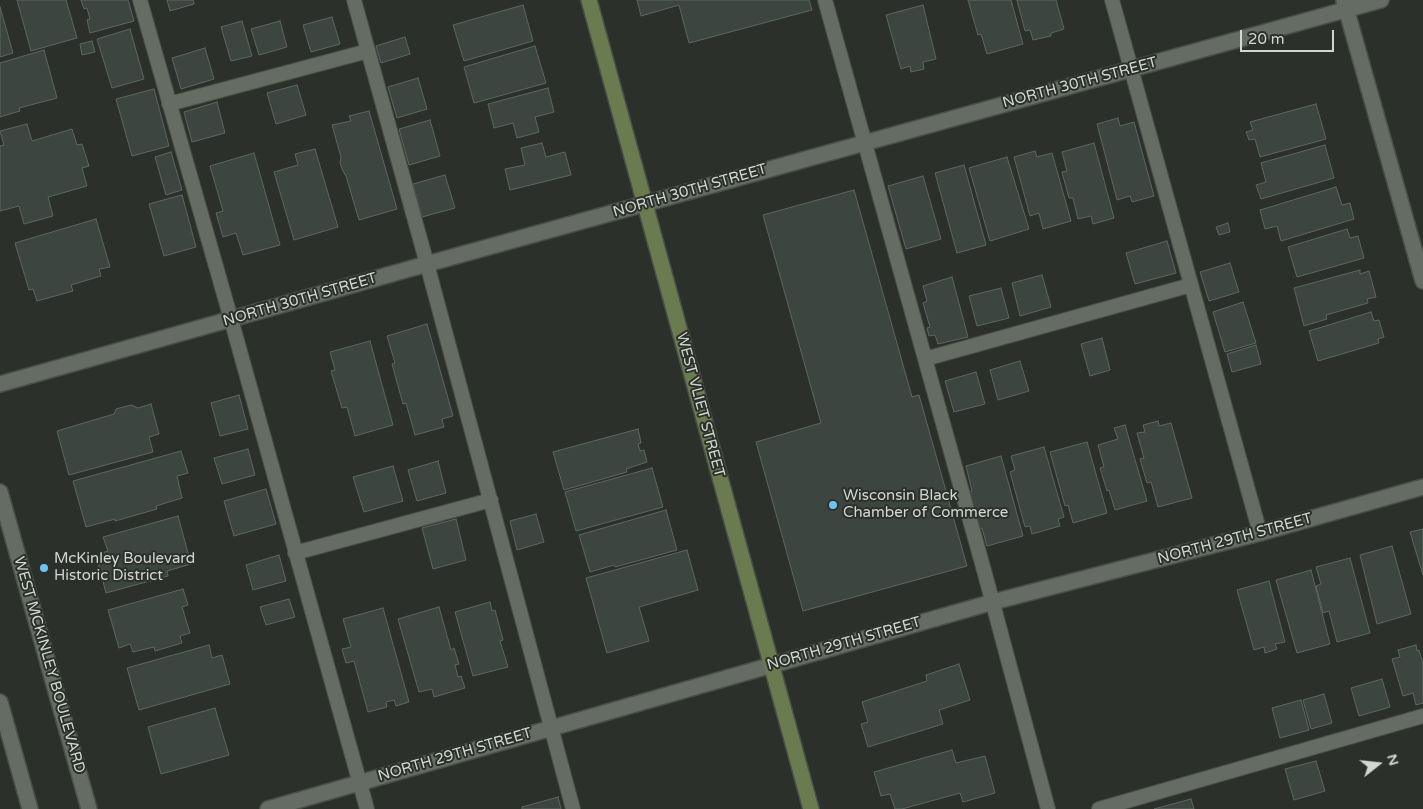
<!DOCTYPE html>
<html>
<head>
<meta charset="utf-8">
<style>
  body { margin:0 }
  #map { position:relative; width:1423px; height:809px; overflow:hidden; background:#2b312a; font-family:"Varela Round",sans-serif }
  canvas { display:block }
  .north { position:absolute; left:1353px; top:739px; width:50px; height:50px; -webkit-text-stroke:4px #2b312a; paint-order:stroke; rotate:74deg; font-size:14px; font-weight:700; line-height:20px; text-align:center; color:#d3d7d2 }
  .north::after { content:''; display:block; margin:auto; width:18px; height:22px; background:#d3d7d2; clip-path:polygon(50% 0,100% 100%,50% 72%,0 100%) }
  .scale { position:absolute; left:1240px; top:30px; width:94px; height:22px; box-sizing:border-box; border:2px solid #d3d7d2; border-top:0; padding-left:6px; font-size:15px; line-height:18px; white-space:nowrap; color:#d3d7d2; -webkit-text-stroke:4px #2b312a; paint-order:stroke }
</style>
</head>
<body>
<div id="map">
<canvas width="1423" height="809"></canvas>
<div class="north">N</div>
<div class="scale">20 m</div>
</div>
<script>
const c = document.querySelector('canvas').getContext('2d');
c.lineJoin = 'round';
function paint(path, color) { c.fillStyle = color; c.fill(path, 'evenodd'); }
const poly = rows => new Path2D(rows.map(r => 'M' + r).join(''));
function trace(path, color, width, dash) { c.strokeStyle = color; c.lineWidth = width; c.lineCap = dash ? 'butt' : 'round'; c.setLineDash(dash || []); c.stroke(path); }
function drawText(font, color, halo, rows, align = 'center') {
  c.font = font + ' "Varela Round",sans-serif'; c.lineWidth = 4; c.setLineDash([]); c.textBaseline = 'middle'; c.strokeStyle = halo; c.fillStyle = color; for (const [text, x, y, turn = 0] of rows) {
    c.save(); c.translate(x, y); c.rotate((+turn || 0) * Math.PI / 180); c.textAlign = isNaN(turn) ? turn : align; if (halo) c.strokeText(text, 0, 0); c.fillText(text, 0, 0); c.restore();
  }
}
const building = poly([
  [17,0,66,0,77,38,31,51,17,0],
  [81,0,128,0,134,21,90,33,87,20,90,19,87,8,84,9,81,0],
  [167,0,193,0,194,4,170,11,167,0],
  [637,0,809,0,812,10,689,43,679,5,641,16,637,0],
  [968,0,1011,0,1023,44,987,54,981,34,978,35,968,0],
  [1017,0,1056,0,1064,29,1051,33,1051,36,1033,40,1030,30,1025,31,1017,0],
  [523,5,533,41,464,61,453,25,523,5],
  [923,5,936,59,923,62,924,69,911,72,910,66,901,69,886,15,923,5],
  [0,7,13,53,0,57,0,7],
  [332,17,340,44,311,52,303,25,332,17],
  [242,21,252,56,231,61,221,27,242,21],
  [280,21,287,47,259,55,251,29,280,21],
  [130,29,144,79,112,88,97,39,130,29],
  [405,37,410,54,381,63,376,46,405,37],
  [92,41,95,52,82,55,80,44,92,41],
  [535,46,546,83,474,103,464,67,535,46],
  [205,48,214,79,181,89,172,58,205,48],
  [44,50,57,98,19,108,20,111,0,117,0,63,44,50],
  [418,78,427,109,397,118,388,87,418,78],
  [297,85,306,115,276,124,267,93,297,85],
  [548,88,554,112,535,117,539,132,517,138,513,123,494,128,488,104,548,88],
  [154,89,169,146,132,156,116,99,154,89],
  [217,102,225,133,192,142,184,112,217,102],
  [1316,104,1326,139,1260,157,1255,139,1249,140,1246,132,1253,130,1250,122,1316,104],
  [369,111,397,209,359,220,346,176,343,171,340,163,341,157,332,125,351,121,349,116,369,111],
  [1118,118,1120,126,1134,122,1154,196,1132,202,1130,196,1117,200,1097,124,1118,118],
  [430,120,440,156,409,165,399,129,430,120],
  [27,124,32,141,72,129,77,145,82,144,89,166,82,168,87,186,48,197,53,216,24,224,19,206,0,211,0,146,4,145,0,131,27,124],
  [542,143,546,157,565,152,571,175,510,190,505,169,525,165,521,148,542,143],
  [1094,143,1114,218,1093,224,1091,216,1078,219,1073,198,1069,198,1062,172,1067,171,1062,152,1094,143],
  [1325,145,1334,178,1261,199,1256,185,1266,182,1261,163,1325,145],
  [315,149,338,227,294,240,274,172,298,165,295,154,315,149],
  [1035,151,1037,157,1052,153,1071,221,1043,229,1039,213,1030,216,1014,157,1035,151],
  [171,152,182,190,166,195,155,157,171,152],
  [254,153,280,245,243,255,236,233,223,237,216,213,223,211,210,166,254,153],
  [1007,157,1029,229,990,241,969,168,1007,157],
  [964,165,986,245,957,253,935,173,964,165],
  [445,175,455,208,422,217,413,184,445,175],
  [923,176,941,239,906,249,888,186,923,176],
  [1336,187,1342,205,1350,203,1354,219,1281,241,1277,226,1265,229,1260,210,1336,187],
  [854,190,912,397,919,395,967,566,803,611,756,442,821,423,763,215,854,190],
  [182,195,196,247,164,256,149,204,182,195],
  [96,219,110,267,99,269,101,276,71,285,73,291,37,301,33,289,29,290,15,243,96,219],
  [1228,223,1230,232,1219,235,1216,227,1228,223],
  [1347,229,1350,238,1358,236,1364,258,1297,277,1288,247,1347,229],
  [1167,241,1176,273,1135,284,1126,253,1167,241],
  [1230,263,1239,292,1209,301,1200,272,1230,263],
  [1360,270,1360,274,1369,271,1376,297,1367,299,1368,303,1326,315,1327,319,1304,326,1294,288,1360,270],
  [1042,275,1051,307,1020,316,1012,283,1042,275],
  [952,277,968,337,938,344,935,335,929,336,927,328,930,327,923,303,927,301,923,286,952,277],
  [1001,288,1009,318,977,326,969,296,1001,288],
  [1243,302,1256,343,1225,352,1213,312,1243,302],
  [1371,312,1374,321,1379,320,1384,337,1378,339,1379,343,1318,361,1309,331,1371,312],
  [427,324,453,416,442,419,444,427,415,435,406,403,403,404,392,364,395,363,387,336,427,324],
  [1102,338,1110,370,1090,376,1081,344,1102,338],
  [370,341,393,425,355,436,347,407,342,408,331,371,335,370,330,352,370,341],
  [1256,345,1261,364,1232,372,1227,354,1256,345],
  [1020,361,1029,391,998,400,990,370,1020,361],
  [976,372,985,404,954,412,945,381,976,372],
  [239,395,248,429,220,436,211,403,239,395],
  [151,404,159,434,149,437,153,452,69,475,57,431,114,414,116,409,131,405,138,408,151,404],
  [1158,421,1159,426,1171,423,1192,498,1158,507,1151,482,1147,483,1140,459,1144,458,1137,433,1145,432,1143,425,1158,421],
  [1125,425,1147,501,1115,510,1109,490,1107,491,1100,468,1104,467,1098,445,1118,439,1114,428,1125,425],
  [638,429,641,443,638,444,640,451,644,450,647,462,626,469,627,472,564,490,553,452,638,429],
  [1087,442,1107,513,1073,523,1068,505,1065,506,1050,452,1087,442],
  [1044,447,1064,517,1058,519,1060,526,1032,534,1030,526,1025,527,1010,472,1015,470,1011,456,1044,447],
  [248,449,255,475,222,484,214,458,248,449],
  [181,451,188,473,177,476,182,498,156,506,157,509,115,521,115,519,86,527,73,481,181,451],
  [1001,456,1023,536,987,546,982,528,979,529,969,492,972,491,966,466,1001,456],
  [438,461,446,493,417,501,408,470,438,461],
  [393,466,403,501,364,512,353,477,393,466],
  [652,468,663,507,576,531,565,492,652,468],
  [266,489,276,524,234,536,224,501,266,489],
  [666,510,677,550,615,567,614,565,590,572,579,535,666,510],
  [536,514,544,542,517,550,510,521,536,514],
  [178,516,191,564,167,571,168,576,106,593,96,555,108,551,103,537,178,516],
  [456,519,466,560,433,569,422,528,456,519],
  [1423,529,1423,575,1410,532,1423,529],
  [1392,546,1411,614,1377,624,1360,555,1392,546],
  [687,550,698,590,639,607,649,641,607,653,586,578,687,550],
  [279,555,286,581,253,590,246,565,279,555],
  [1350,558,1370,633,1337,642,1329,611,1323,613,1316,586,1321,584,1316,567,1350,558],
  [1311,570,1330,644,1297,653,1276,580,1311,570],
  [1269,581,1285,642,1275,644,1277,649,1265,653,1264,647,1254,650,1237,590,1269,581],
  [183,589,188,605,182,607,190,633,180,636,182,643,155,651,154,647,133,652,130,644,119,648,108,610,183,589],
  [289,599,295,617,266,625,260,607,289,599],
  [490,602,492,611,495,610,503,640,500,641,508,667,473,676,455,612,490,602],
  [439,607,451,650,454,648,459,664,455,665,458,677,461,676,465,688,434,697,432,689,419,692,398,619,439,607],
  [383,608,409,702,396,706,394,700,386,702,387,707,368,712,354,661,346,663,342,649,351,647,343,619,383,608],
  [209,645,212,658,222,655,230,684,139,710,127,668,209,645],
  [1416,645,1417,651,1419,650,1423,664,1423,703,1416,705,1413,693,1403,696,1392,659,1400,657,1398,650,1416,645],
  [959,664,970,700,939,710,943,724,868,747,861,724,868,722,862,702,927,681,926,675,959,664],
  [1382,679,1390,707,1359,716,1351,688,1382,679],
  [1324,694,1332,723,1311,729,1303,700,1324,694],
  [1301,700,1309,730,1280,738,1272,708,1301,700],
  [215,708,229,755,161,774,148,727,215,708],
  [952,750,956,763,985,756,995,793,963,802,960,793,902,809,895,809,890,794,881,796,874,772,952,750],
  [1316,761,1325,791,1294,800,1285,769,1316,761],
  [558,797,561,809,522,809,522,807,558,797],
  [1191,799,1194,809,1154,809,1191,799]
]);
const lane = poly([
  [140,0,231,319,367,809],
  [354,0,427,264,573,809],
  [825,0,985,574,1048,809],
  [1112,0,1260,533],
  [169,104,368,51],
  [925,359,1191,285],
  [295,553,491,500],
  [1099,809,1423,716]
]);
const street = poly([
  [1344,1,1423,281],
  [0,384,427,264,1381,0],
  [0,492,89,809],
  [0,702,30,809],
  [268,809,993,602,1260,533,1423,487]
]);
const secondary = poly([
  [589,0,811,809]
]);
const markers = [
  [833,505,5,"#6fc2f4"],
  [44,568,5,"#6fc2f4"]
];
const streetNames = [
  ["NORTH 30TH STREET",1080,83,-15],
  ["NORTH 30TH STREET",690,191,-16],
  ["NORTH 30TH STREET",300,300,-16],
  ["WEST VLIET STREET",700,405,75],
  ["NORTH 29TH STREET",1235,539,-15],
  ["NORTH 29TH STREET",844,644,-16],
  ["WEST MCKINLEY BOULEVARD",49,665,74],
  ["NORTH 29TH STREET",455,755,-16]
];
const poiNames = [
  ["Wisconsin Black",843,496],
  ["Chamber of Commerce",843,513],
  ["McKinley Boulevard",54,559],
  ["Historic District",54,576]
];
paint(building, '#3c4540');
trace(building, '#5d6761', 1);
trace(lane, '#494e48', 16);
trace(street, '#494e48', 18);
trace(secondary, '#494e48', 18);
trace(lane, '#656c64', 14);
trace(street, '#656c64', 15);
trace(secondary, '#6b7b50', 15);
for (const [x, y, r, color] of markers) { const dot = new Path2D(); dot.arc(x, y, r, 0, 2 * Math.PI); c.fillStyle = color; c.fill(dot); trace(dot, '#2b312a', 2); }
drawText('15px', '#d3d7d2', '#2b312a', streetNames);
drawText('15px', '#d3d7d2', '#2b312a', poiNames, 'left');
</script>
</body>
</html>
